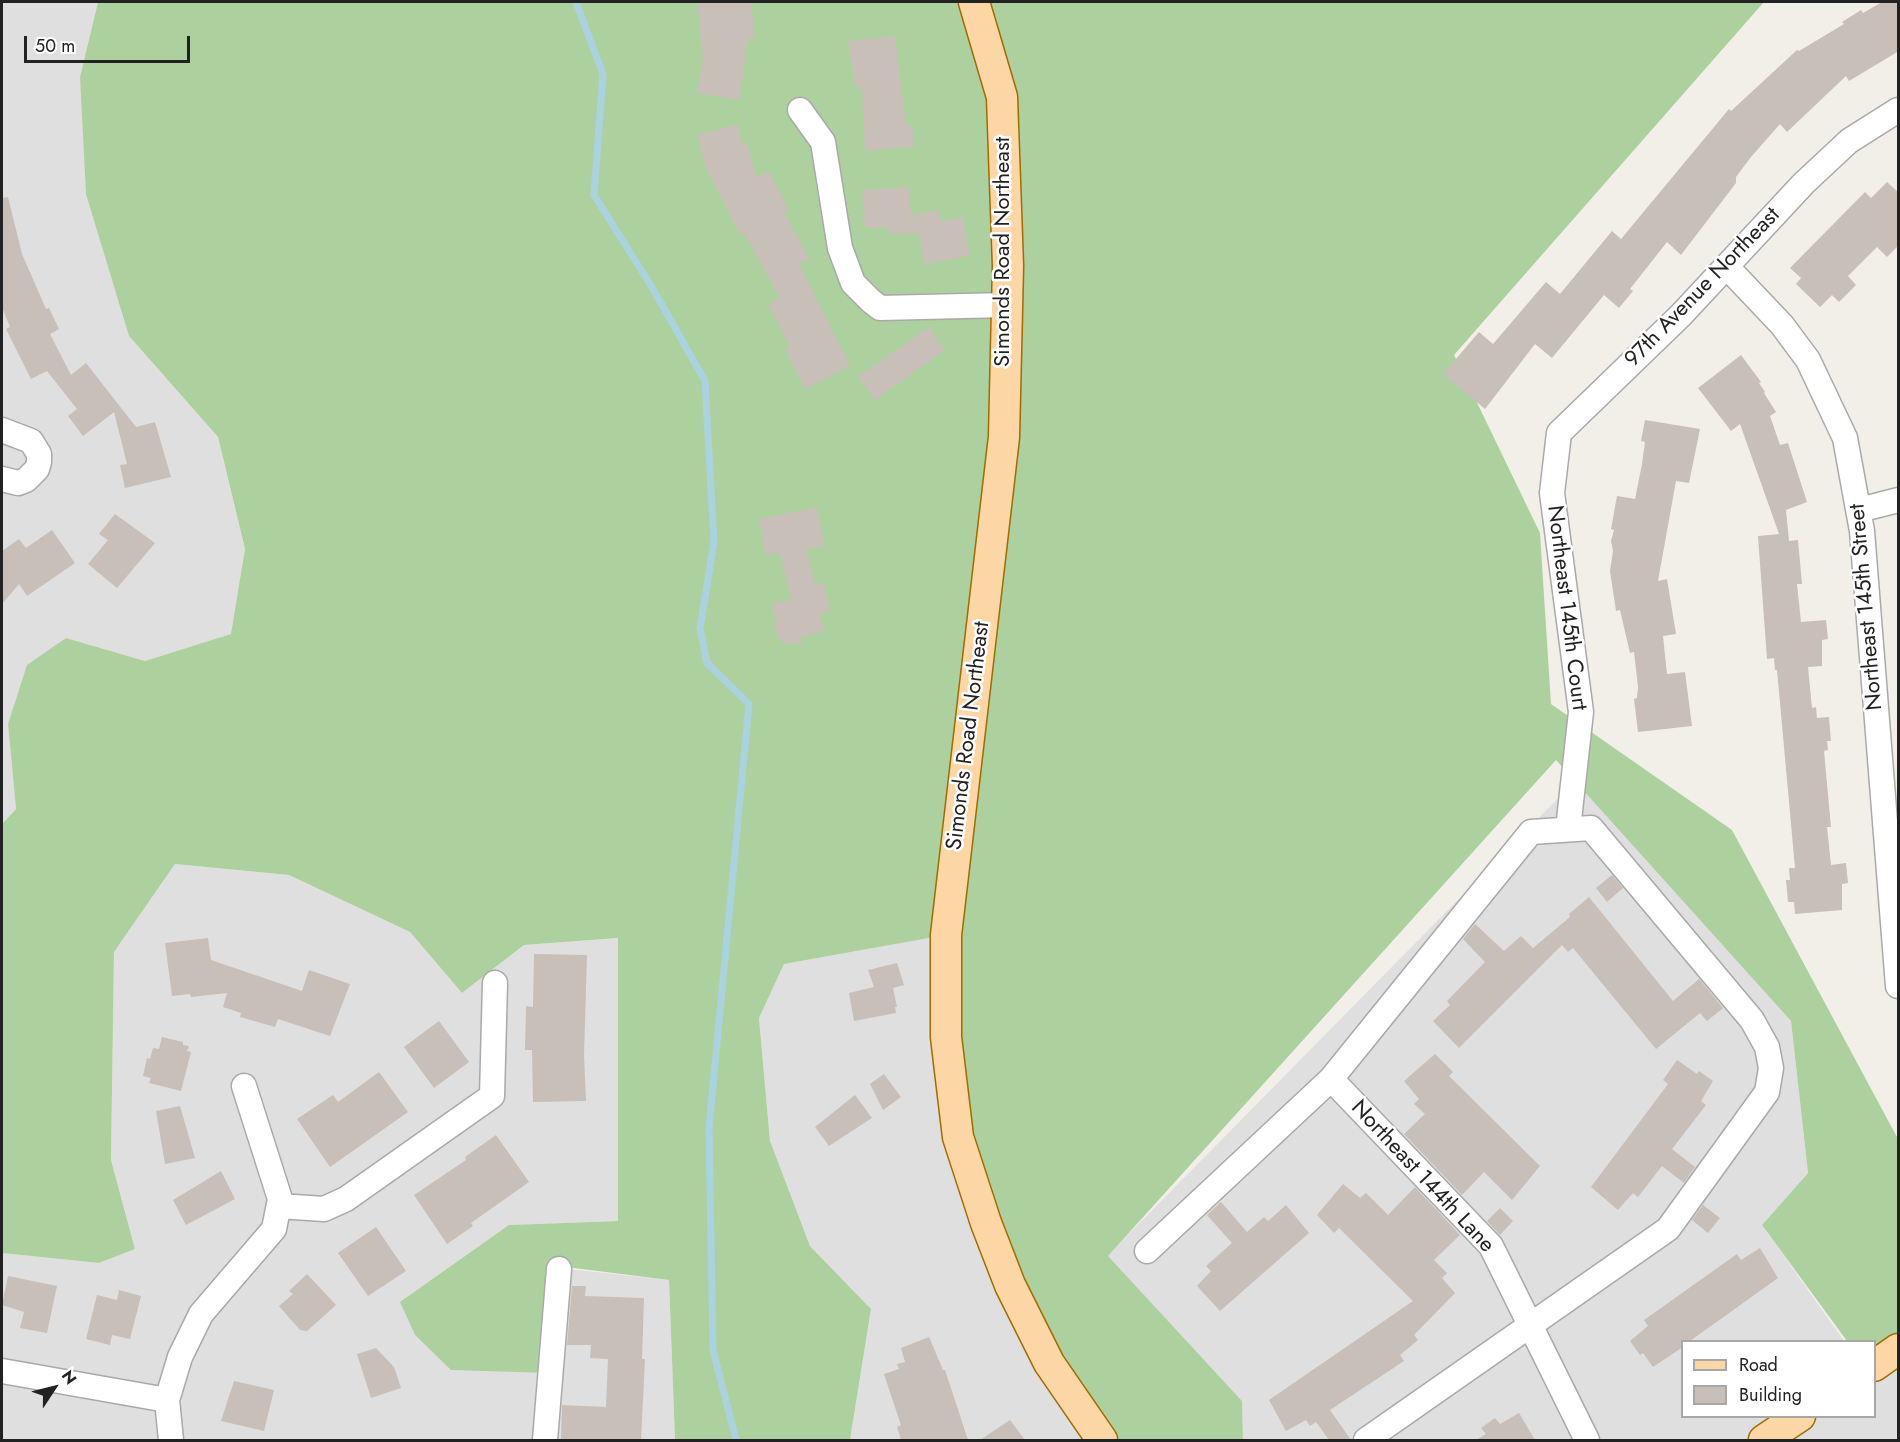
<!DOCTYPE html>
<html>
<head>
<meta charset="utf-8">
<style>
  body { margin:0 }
  #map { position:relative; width:1900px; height:1442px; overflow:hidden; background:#f2efe9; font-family:Jost,sans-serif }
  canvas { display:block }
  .frame { position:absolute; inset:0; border:3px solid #222; pointer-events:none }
  .legend { position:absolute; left:1681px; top:1340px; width:195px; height:78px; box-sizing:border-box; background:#fff; border:2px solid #a7a7a7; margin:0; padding:8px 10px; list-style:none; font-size:18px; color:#222 }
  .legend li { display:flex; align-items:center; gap:12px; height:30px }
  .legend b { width:30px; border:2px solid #a7a7a7 }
  .north { position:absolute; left:24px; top:1358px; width:60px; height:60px; -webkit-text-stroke:4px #fff; paint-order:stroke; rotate:55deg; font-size:16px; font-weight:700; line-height:24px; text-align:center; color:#222 }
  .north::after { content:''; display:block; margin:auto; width:21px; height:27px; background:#222; clip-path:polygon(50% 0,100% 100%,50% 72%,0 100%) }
  .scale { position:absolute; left:24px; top:36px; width:166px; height:27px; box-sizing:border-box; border:3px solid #222; border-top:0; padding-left:8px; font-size:18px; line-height:21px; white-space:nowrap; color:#222; -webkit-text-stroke:4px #fff; paint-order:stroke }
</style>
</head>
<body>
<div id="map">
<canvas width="1900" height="1442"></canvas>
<div class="frame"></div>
<ul class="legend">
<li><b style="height:8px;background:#fcd6a4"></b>Road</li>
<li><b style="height:16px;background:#c7bfb8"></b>Building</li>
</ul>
<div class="north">N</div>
<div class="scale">50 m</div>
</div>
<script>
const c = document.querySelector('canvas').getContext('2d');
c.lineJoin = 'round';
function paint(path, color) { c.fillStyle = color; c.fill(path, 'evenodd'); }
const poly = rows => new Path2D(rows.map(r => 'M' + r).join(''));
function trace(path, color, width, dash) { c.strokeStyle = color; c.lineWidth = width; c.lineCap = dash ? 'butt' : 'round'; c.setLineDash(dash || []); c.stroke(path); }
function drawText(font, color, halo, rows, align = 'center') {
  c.font = font + ' Jost,sans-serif'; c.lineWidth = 5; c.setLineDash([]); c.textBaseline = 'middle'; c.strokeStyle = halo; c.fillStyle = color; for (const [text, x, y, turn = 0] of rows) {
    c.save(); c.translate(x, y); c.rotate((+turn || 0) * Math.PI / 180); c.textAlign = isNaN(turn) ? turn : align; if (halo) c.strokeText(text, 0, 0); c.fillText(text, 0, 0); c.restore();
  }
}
const residential = poly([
  [2,2,98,2,80,77,129,336,218,437,245,549,232,634,145,661,66,638,8,724,16,809,2,824],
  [1578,778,1791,1021,1808,1173,1762,1225,1844,1341,1682,1342,1682,1416,1874,1416,1875,1366,1898,1349,1898,1440,1243,1440,1242,1401,1107,1256],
  [175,864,289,875,410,932,462,993,524,945,619,938,619,1221,509,1225,560,1268,669,1280,675,1440,2,1440,2,1253,98,1263,135,1249,111,1160,114,952],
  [946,935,1096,1440,850,1440,871,1309,810,1246,770,1141,759,1018,784,964]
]);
const forest = poly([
  [98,2,1764,2,1454,355,1540,533,1551,704,1732,830,1898,1139,1898,1349,1875,1366,1874,1342,1847,1341,1762,1225,1808,1173,1791,1021,1556,760,1108,1256,1242,1401,1243,1440,1108,1440,1049,1363,958,1137,946,935,784,964,759,1018,770,1141,810,1246,871,1309,850,1440,675,1440,669,1280,558,1266,550,1373,451,1370,415,1335,400,1302,509,1225,618,1221,618,938,524,945,462,993,410,932,289,875,175,864,114,952,111,1160,135,1249,99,1263,2,1253,2,824,16,809,8,724,27,665,66,638,145,661,231,634,245,549,218,437,129,336,86,194,80,77]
]);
const stream = poly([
  [576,2,603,74,594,195,653,289,705,381,714,542,700,628,707,663,749,704,709,1128,713,1350,736,1440]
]);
const building = poly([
  [697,2,751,2,755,38,748,39,739,100,697,93,703,61],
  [1882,2,1899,2,1899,51,1849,81,1846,76,1787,132,1780,124,1751,157,1736,177,1736,183,1681,255,1667,242,1630,289,1633,291,1619,308,1604,295,1552,358,1535,344,1485,409,1443,374,1479,332,1493,344,1546,282,1560,294,1612,231,1621,239,1729,109,1731,111,1797,50,1799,51,1844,24,1842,22,1861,10,1863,13],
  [895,36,906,126,912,125,914,147,865,151,862,87,855,87,848,41],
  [737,124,742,144,747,143,756,177,769,171,789,210,784,212,809,258,799,264,850,366,805,389,785,350,790,348,768,304,780,298,744,233,740,235,710,175,708,175,697,135],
  [1887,182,1899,193,1899,245,1887,257,1877,247,1848,276,1856,285,1839,302,1832,295,1820,307,1796,284,1801,278,1790,268,1865,192,1871,198],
  [909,187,911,215,939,210,941,221,963,217,970,256,924,264,919,233,889,234,888,227,865,228,862,190],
  [8,197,22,254,46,309,49,308,59,329,50,334,71,375,86,363,136,427,155,422,171,477,125,488,120,465,127,464,114,412,83,436,68,416,77,409,47,371,31,379,6,329,10,327,2,307,2,198],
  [929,327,945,350,875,400,858,377],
  [1741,355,1761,382,1759,383,1765,392,1764,393,1776,412,1770,416,1780,445,1788,443,1807,502,1786,510,1789,541,1798,540,1802,584,1797,584,1801,622,1826,620,1828,639,1822,640,1822,666,1808,667,1812,708,1816,707,1817,718,1829,717,1831,741,1827,741,1828,750,1824,751,1831,827,1827,827,1831,865,1846,863,1848,883,1842,884,1842,910,1795,914,1794,902,1788,902,1786,880,1790,880,1789,868,1795,868,1777,670,1775,670,1774,658,1767,659,1758,536,1779,534,1740,424,1731,431,1698,388],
  [1645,420,1700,429,1689,483,1676,481,1658,581,1667,579,1676,634,1663,636,1667,674,1685,672,1692,726,1638,732,1634,699,1637,698,1638,687,1634,652,1630,653,1620,610,1616,611,1610,571,1613,551,1611,541,1614,530,1611,529,1617,496,1635,499,1642,464,1645,442,1641,441],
  [817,507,825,546,807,549,815,585,824,583,830,611,820,613,824,631,801,637,801,645,782,643,777,635,772,603,791,600,780,553,765,555,759,519],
  [115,514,155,543,117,588,88,564,108,540,99,534],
  [52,530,75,563,27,596,19,584,2,604,2,551,19,539,26,548],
  [1612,875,1623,888,1607,902,1596,888],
  [1589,897,1673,1001,1699,979,1723,1008,1707,1021,1700,1013,1656,1049,1573,948,1568,952,1562,945,1459,1048,1433,1021,1450,1005,1447,1001,1485,962,1463,939,1475,924,1504,951,1521,936,1533,948,1570,917,1569,914],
  [208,938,211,960,302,991,309,970,350,984,330,1036,278,1019,275,1027,240,1017,241,1013,223,1007,227,993,191,997,190,994,172,996,165,943],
  [534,954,587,955,584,1056,586,1101,533,1102,532,1050,525,1050,526,1006,533,1007],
  [897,963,904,985,893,988,897,1007,895,1007,896,1013,854,1021,849,993,874,987,868,970],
  [439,1021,469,1062,434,1088,404,1047],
  [162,1037,183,1042,183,1045,189,1046,187,1051,191,1052,181,1091,149,1083,151,1078,143,1076,147,1058,150,1059,153,1048,159,1049],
  [1435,1054,1453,1072,1449,1076,1540,1166,1512,1200,1484,1172,1462,1195,1404,1134,1425,1114,1414,1104,1419,1099,1404,1081],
  [1677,1060,1697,1074,1699,1071,1713,1081,1701,1101,1706,1105,1672,1149,1695,1167,1684,1183,1662,1166,1638,1197,1633,1193,1618,1210,1591,1187,1668,1084,1663,1080],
  [379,1072,408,1112,330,1167,297,1119,333,1095,338,1102],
  [884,1074,901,1097,883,1110,870,1084],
  [855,1095,872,1118,829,1146,815,1127],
  [180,1106,195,1158,165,1164,156,1111],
  [496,1135,529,1182,471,1223,473,1226,447,1244,414,1195,466,1160,465,1157],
  [221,1171,235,1199,186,1225,173,1200],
  [1343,1184,1360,1198,1366,1193,1388,1215,1415,1187,1460,1235,1434,1260,1447,1273,1442,1278,1455,1293,1414,1335,1418,1340,1400,1355,1404,1361,1330,1410,1351,1440,1329,1440,1316,1422,1310,1426,1306,1420,1286,1431,1269,1400,1413,1301,1339,1228,1334,1233,1317,1215],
  [1221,1202,1247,1232,1264,1217,1268,1221,1286,1205,1309,1233,1220,1311,1197,1286,1211,1271,1206,1266,1232,1243,1207,1215],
  [1703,1205,1720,1218,1708,1233,1692,1220],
  [1500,1208,1513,1221,1500,1235,1487,1221],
  [376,1227,406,1271,368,1296,338,1253],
  [1760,1248,1778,1278,1690,1341,1683,1341,1683,1347,1653,1367,1643,1353,1640,1355,1630,1341,1648,1326,1644,1320,1737,1254,1741,1260],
  [307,1274,336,1305,307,1331,300,1330,279,1306,293,1294,289,1291],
  [8,1276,57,1286,47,1333,20,1328,24,1312,2,1305],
  [572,1286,586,1286,585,1296,644,1298,642,1359,645,1359,641,1440,561,1440,562,1405,606,1407,608,1359,590,1358,591,1345,567,1345],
  [119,1290,141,1296,130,1339,112,1335,110,1345,86,1339,97,1295,117,1300],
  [929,1337,943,1370,945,1370,968,1440,901,1440,897,1427,901,1425,884,1374,899,1369,897,1364,905,1362,901,1348],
  [376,1348,394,1367,401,1388,371,1398,357,1354],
  [234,1381,274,1390,264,1431,221,1421],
  [1519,1413,1535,1440,1476,1440,1486,1434,1481,1428,1495,1418,1500,1424],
  [1010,1420,1025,1440,980,1440]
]);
const minor = poly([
  [800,110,823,142,840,248,853,283,871,301,880,308,1007,305],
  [1727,267,1782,325,1808,360,1845,438,1862,531,1898,986],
  [2,430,31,441,39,454,39,462,37,469,26,480,18,483,2,479],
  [1859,510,1898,500],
  [1568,829,1581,712,1552,493,1559,433,1681,315,1804,183,1849,141,1898,110],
  [1331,1079,1491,1246,1587,1440],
  [279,1206,324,1209,346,1199,492,1096,495,983],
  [1147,1251,1331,1079,1531,832,1591,828,1752,1020,1767,1047,1771,1068,1767,1092,1668,1229,1366,1440],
  [2,1371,167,1400],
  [171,1440,167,1400,180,1357,201,1314,274,1229,280,1199,244,1086],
  [545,1440,559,1269]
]);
const major = poly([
  [974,2,1002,97,1008,266,1004,437,946,935,946,1037,958,1137,986,1223,1010,1285,1049,1363,1102,1440],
  [1874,1366,1898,1349],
  [1764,1440,1800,1416]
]);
const streetNames = [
  ["Simonds Road Northeast",1004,252,-90],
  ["97th Avenue Northeast",1703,288,-46],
  ["Northeast 145th Street",1867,607,-95],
  ["Northeast 145th Court",1566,608,83],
  ["Simonds Road Northeast",969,736,-83],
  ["Northeast 144th Lane",1422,1177,47]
];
paint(residential, '#e0dfdf');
paint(forest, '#add19e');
trace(stream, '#aad3df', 7);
paint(building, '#c7bfb8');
trace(minor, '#a9a9a9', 27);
trace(major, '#a06b00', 33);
trace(minor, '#fff', 24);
trace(major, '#fcd6a4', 30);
drawText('22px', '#222', '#fff', streetNames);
</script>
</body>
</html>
